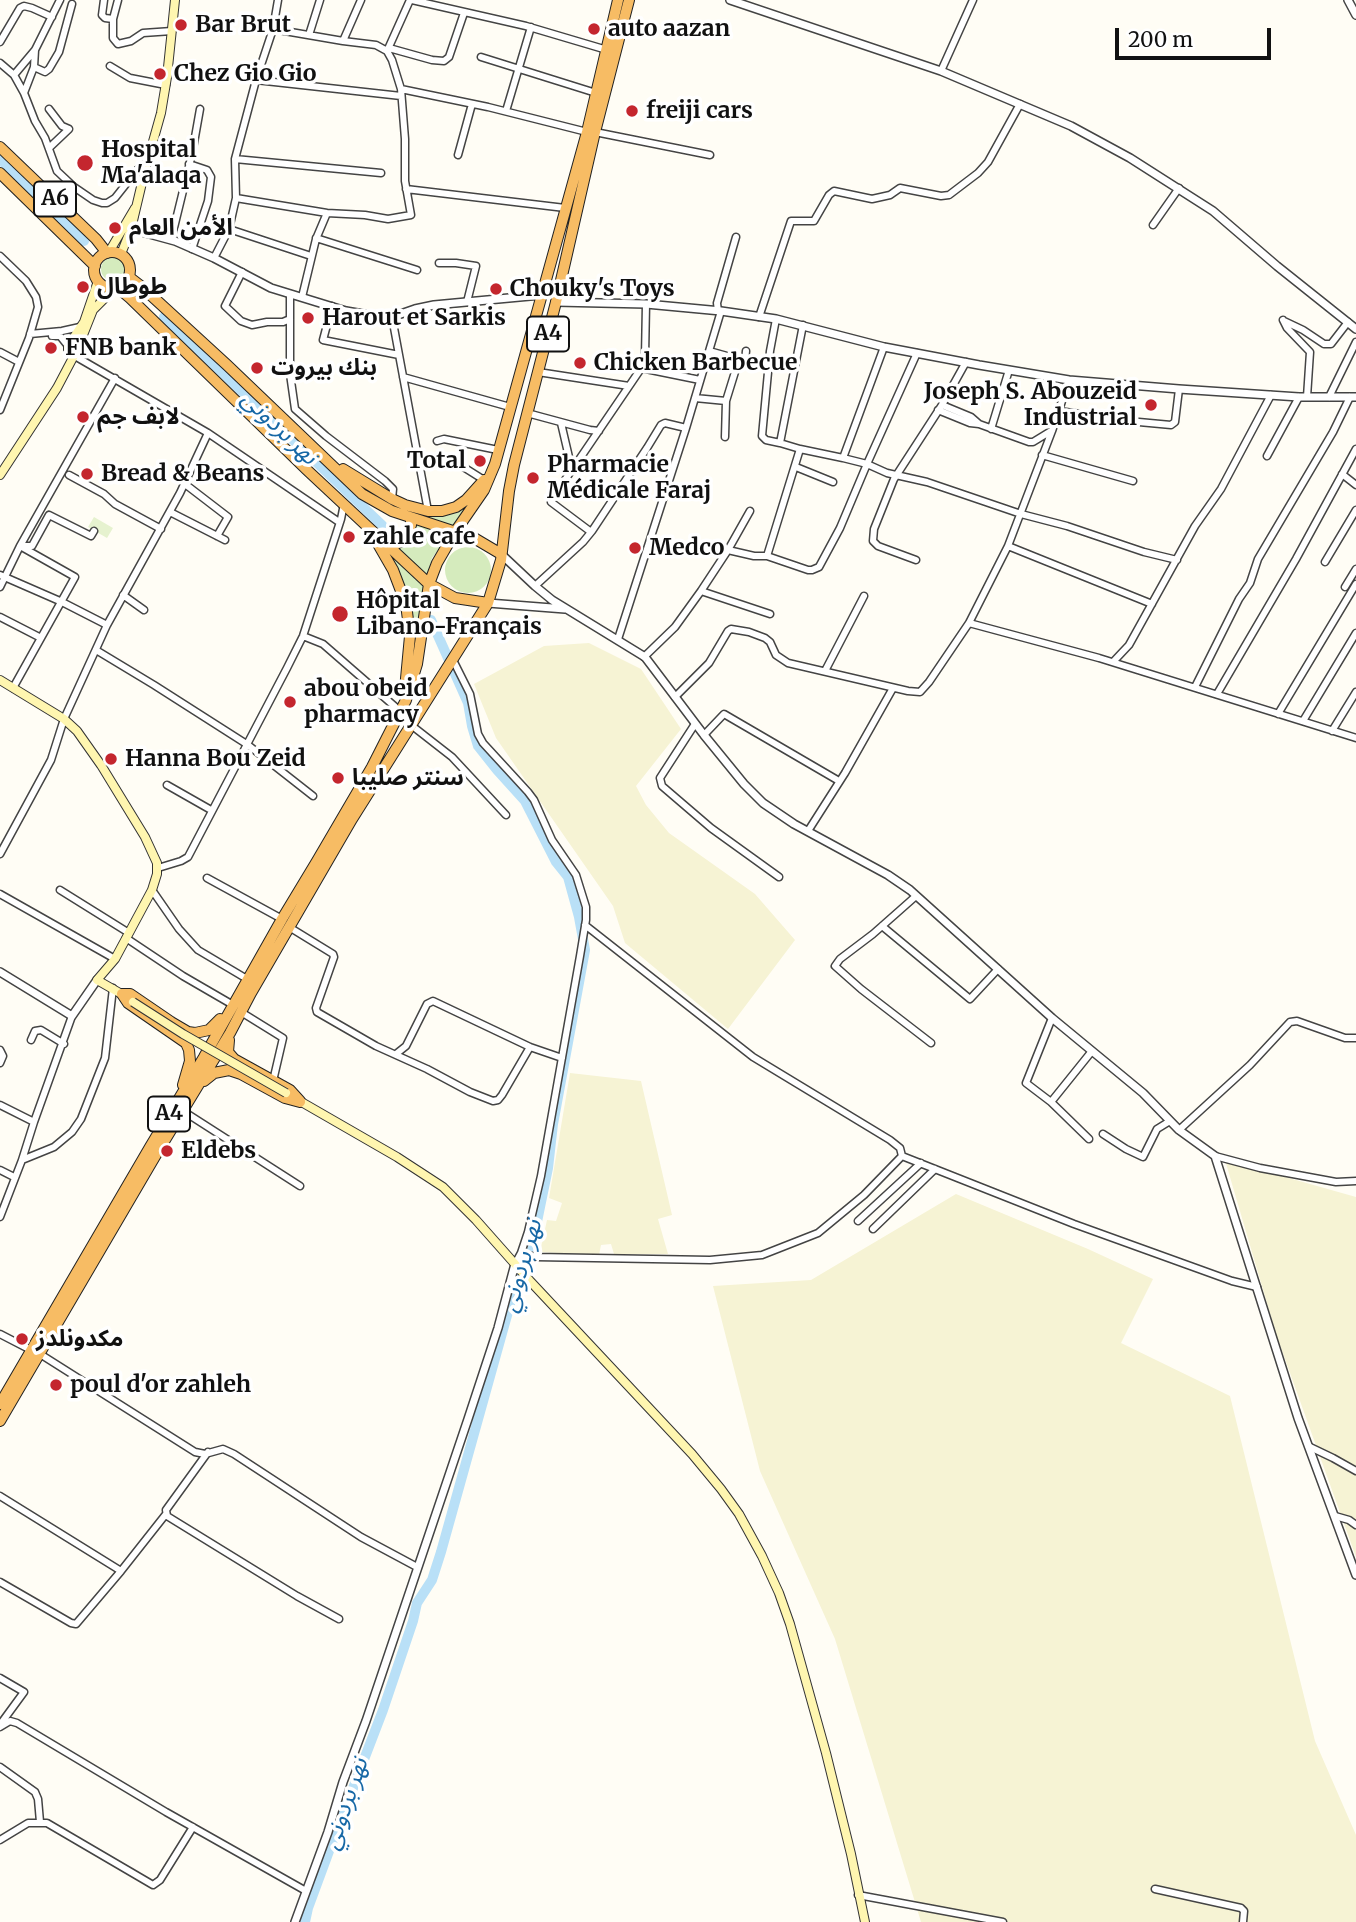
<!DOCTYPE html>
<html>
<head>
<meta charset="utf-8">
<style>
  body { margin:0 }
  #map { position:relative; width:1356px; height:1922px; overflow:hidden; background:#fffdf5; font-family:Merriweather,serif }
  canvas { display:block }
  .scale { position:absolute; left:1115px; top:28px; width:156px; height:32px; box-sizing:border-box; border:4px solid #111; border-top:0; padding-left:9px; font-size:21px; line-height:24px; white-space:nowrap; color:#111; -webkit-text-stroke:5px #fff; paint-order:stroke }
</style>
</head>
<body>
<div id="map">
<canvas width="1356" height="1922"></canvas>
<div class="scale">200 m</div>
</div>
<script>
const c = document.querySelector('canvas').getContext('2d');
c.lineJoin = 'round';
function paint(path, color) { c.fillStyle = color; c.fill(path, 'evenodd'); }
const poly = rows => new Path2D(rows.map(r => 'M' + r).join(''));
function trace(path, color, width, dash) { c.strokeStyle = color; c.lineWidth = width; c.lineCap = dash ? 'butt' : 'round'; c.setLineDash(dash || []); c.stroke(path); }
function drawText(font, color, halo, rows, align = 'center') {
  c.font = font + ' Merriweather,"Noto Sans Arabic",serif'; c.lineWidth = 7; c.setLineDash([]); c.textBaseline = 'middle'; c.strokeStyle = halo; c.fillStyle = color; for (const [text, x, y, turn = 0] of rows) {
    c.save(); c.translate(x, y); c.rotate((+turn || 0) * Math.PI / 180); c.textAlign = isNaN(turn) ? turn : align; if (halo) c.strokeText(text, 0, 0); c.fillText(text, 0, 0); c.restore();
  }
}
const farmland = poly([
  [589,643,641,669,681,729,636,786,646,805,669,833,755,894,795,940,728,1029,625,943,613,906,496,738,474,684,544,646],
  [570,1073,641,1081,672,1215,658,1219,668,1254,614,1254,611,1244,601,1245,599,1255,540,1252,547,1220,556,1221,562,1203,549,1198],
  [1225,1160,1356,1197,1356,1557,1276,1334],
  [956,1194,1088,1249,1153,1279,1121,1343,1230,1396,1315,1741,1356,1835,1356,1922,921,1922,835,1639,760,1471,713,1286,811,1280]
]);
const green = poly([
  '101 269a12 12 0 1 1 24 0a12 12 0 1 1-24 0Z',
  [354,481,394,505,426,516,442,516,456,512,475,498,455,526,409,514,371,495],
  [417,523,449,535,432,558,427,577,399,549,414,534],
  '445 570a23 23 0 1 1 46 0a23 23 0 1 1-46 0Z',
  [387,550,424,586,414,651,413,613,410,600]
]);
const pitch = poly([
  [94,517,113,528,107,538,88,527]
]);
const river = poly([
  [0,159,84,241],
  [164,317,381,524,393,538],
  [305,1922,308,1908,332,1843,383,1710,413,1621,417,1603,432,1580,441,1552,513,1294,531,1251,548,1168,553,1124,585,950,579,917,568,877,556,862,525,801,497,770,478,746,472,726,468,703,431,620]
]);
const minor = poly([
  [104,0,102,15,105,18,113,19],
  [118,0,113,19,113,38,118,44,131,41,143,33,172,31],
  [412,0,526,26,607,50],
  [309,35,320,0],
  [343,41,361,0],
  [0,42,20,8,24,6,32,8,52,17],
  [389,48,432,60,444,61,449,57,464,13],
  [388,49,410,0],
  [481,57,596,93],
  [0,63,14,75,24,93,35,121,45,138,57,171,74,187,93,200,102,203,107,203,115,198,138,169,145,170],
  [110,66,130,78,166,85],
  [34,67,45,72,49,69,59,52,72,4],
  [941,71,973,0],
  [14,75,35,50,60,0],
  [256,80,401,96],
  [401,89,488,107,587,132],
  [24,93,34,67,35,50],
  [506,111,531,27],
  [595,132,710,155],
  [49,148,69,129,62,126,49,109],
  [458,155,472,104],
  [235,159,381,173],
  [189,164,207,170,211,177,208,201,192,249],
  [406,189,565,208],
  [236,198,327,213,365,215,388,219,411,215,405,181,405,139,401,89,392,60,387,51,376,45,343,41,273,29],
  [1153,225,1179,188],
  [229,229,311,256],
  [316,238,417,270],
  [171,240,192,154,200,109],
  [0,256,26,281,36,297,38,307,29,338,0,410],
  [214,258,229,229,236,198,235,159,256,80,273,29,278,0],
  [439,263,456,263,476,266,467,302],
  [242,272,225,306,241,321,252,325,267,322,283,322,290,319],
  [290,294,290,374,295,409,326,436,385,481,393,489,392,499],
  [302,297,316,239,327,213],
  [332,306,323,340,399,355],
  [718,311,717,303,736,237],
  [392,317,428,511],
  [759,317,791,221,814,221,829,195,834,191,872,199,890,195,900,188,941,196,949,195,978,173,988,162,1020,104],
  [776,319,770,351,762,436,766,440,780,443],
  [1283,320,1287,328,1310,352,1307,397],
  [1284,321,1303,330,1324,344,1331,344,1348,322],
  [803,325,780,443,800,449,843,458,867,464,887,473,927,482,1021,514,1067,526,1144,552,1177,560],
  [30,334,62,331,80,327],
  [52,336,60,336,68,346],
  [709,351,745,361,746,351],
  [0,352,19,362],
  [73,355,208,433,339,522],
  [641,368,700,380],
  [538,372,629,386],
  [403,377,510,407],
  [1329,397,1356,342],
  [695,398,726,401],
  [942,405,971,417,979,424,1029,442,1033,442,1051,431],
  [938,410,970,423,979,424],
  [1059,411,1128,421,1171,425,1175,422,1179,389],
  [527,413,590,430,599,431],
  [561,423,572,470,552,498,551,502,591,532],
  [991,429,1009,370],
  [725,437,726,401,739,359],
  [437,441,444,439,498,450],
  [1042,455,1133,481],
  [1267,456,1299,397],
  [449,458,484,480],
  [843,458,884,347],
  [796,467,833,482],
  [572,470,640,370,645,357,646,304],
  [1342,474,1356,485],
  [69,475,104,494,115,504,161,529],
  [185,484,228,517,217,536],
  [170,512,225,540],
  [22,546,32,546,49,515,91,536,94,531],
  [1008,546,1152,604],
  [728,550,754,556,767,556,808,570,812,570,819,567,840,528,867,464,917,353],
  [767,556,800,449],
  [916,560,878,546,873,541,874,529,894,479,942,405,966,362],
  [1325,562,1356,510],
  [0,575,62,602,107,625],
  [535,586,583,542,592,531,647,448,661,425,665,423,686,428],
  [0,587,20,546,115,378],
  [1345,587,1356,569],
  [701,591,770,614],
  [123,595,144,610],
  [0,617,41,638],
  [969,623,1099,658,1356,738],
  [303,636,323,644,400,711],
  [618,639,686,428,721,311],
  [96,650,154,685,248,745,313,796],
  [644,657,675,627,701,591,728,550,750,511],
  [453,660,470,694,478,734,483,743,528,792,534,800,552,840,576,875,586,907,586,920,580,956,541,1176,528,1232,521,1253,515,1264],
  [1113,662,1129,645,1195,526,1221,489,1271,395],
  [825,671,864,596],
  [1195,687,1239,599,1250,583,1258,559,1333,432,1350,397],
  [13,688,75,577,20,546],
  [1217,694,1296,559,1356,449],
  [675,697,709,663,728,631,731,629,749,632,765,638,770,642,776,655,788,663,908,691,920,692,929,682,969,623,1008,546,1052,431,1069,380],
  [1278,714,1356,584],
  [1303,721,1356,633],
  [695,724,660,778,662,786,711,828,779,877],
  [411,725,452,757,506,815],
  [1332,731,1356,692],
  [704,735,724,714,839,781],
  [167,785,211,810],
  [808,831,845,773,893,688],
  [0,854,51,760,64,719,107,625,180,493,208,433],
  [158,868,181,861,188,857,287,668,303,636,341,519,344,504],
  [207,878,282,919],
  [60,890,129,933],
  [152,890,179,929,198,950,247,979],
  [0,894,115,959],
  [916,896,873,934,840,959,835,966,861,989,931,1043],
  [585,925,753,1057,890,1140,900,1148,902,1156,1074,1224,1232,1281,1257,1287],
  [882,926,970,999,998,969],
  [289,927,333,954,334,957,316,1008,317,1012,376,1046,427,1069,470,1092,493,1101,498,1100,502,1095,530,1047],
  [126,938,183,976,233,1005],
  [241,1012,283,1038,273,1081],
  [1052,1018,1026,1083,1051,1102,1089,1139],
  [31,1040,35,1031,41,1030,64,1044],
  [0,1050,3,1056,0,1063],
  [396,1054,406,1046,427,1004,433,1001,530,1047,562,1058],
  [1051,1102,1092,1051],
  [0,1105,34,1122],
  [183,1111,300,1186],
  [1179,1130,1250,1065,1290,1022,1297,1021,1345,1038,1356,1038],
  [1103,1134,1126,1149,1143,1157,1157,1129,1170,1121],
  [1215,1156,1260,1168,1336,1182,1356,1181],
  [22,1160,54,1147,72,1132,81,1119,105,1058,113,988],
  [0,1170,14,1177],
  [0,1217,22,1160,34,1122,72,1016],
  [858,1221,921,1163],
  [873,1229,935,1169],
  [521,1253,536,1257,710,1260,762,1255,818,1233,864,1195,902,1156],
  [0,1334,31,1350],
  [40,1354,195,1452,205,1454,223,1449,234,1454,361,1537,417,1567],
  [1310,1447,1333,1458,1356,1471],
  [208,1452,166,1510,167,1516,297,1596,339,1619],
  [0,1496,121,1571],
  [1335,1516,1349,1520,1356,1525],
  [0,1582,71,1623,76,1624,121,1571,166,1514],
  [0,1678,24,1692,2,1722],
  [0,1727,10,1721,17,1723,166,1812,306,1891],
  [0,1767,35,1792,38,1799,40,1822],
  [0,1840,28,1823,47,1823,153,1885,160,1880,193,1827],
  [1155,1889,1241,1908,1244,1911,1243,1922],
  [858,1895,1003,1922]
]);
const tertiary = poly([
  [730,0,941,71,1071,126,1130,158,1213,211,1277,266,1356,329],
  [1348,0,1356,15],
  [131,229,175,241,214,258,271,288,346,311,369,315,392,317,415,309,434,305,541,295],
  [556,302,646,304,721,311,776,319,884,347,979,365,1069,380,1179,389,1299,397,1356,397],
  [501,554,535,586,552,600,645,657,704,735,744,784,763,803,794,824,888,875,910,890,1052,1018,1143,1093,1179,1130,1215,1156,1298,1418,1356,1575],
  [488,603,565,609],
  [0,972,72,1016,97,980],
  [295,1922,328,1832,343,1782,366,1721,468,1419,498,1328,515,1264]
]);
const secondary = poly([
  [109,252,135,208],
  [121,254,131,229,145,170,161,113,167,77,175,0],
  [73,355,68,350,68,346,84,322,98,281],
  [0,475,57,388,77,350,93,310,116,287],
  [0,680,64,719,77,731,101,765,145,837,157,863,157,874,152,890,115,959,97,980,125,996],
  [298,1100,397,1157,443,1187,476,1220,530,1281,692,1454,721,1489,739,1514,762,1556,779,1593,790,1624,826,1753,851,1854,865,1922]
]);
const trunk = poly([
  [0,147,96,239,107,253],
  [0,173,95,266],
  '94 270a18 18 0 1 1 36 0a18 18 0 1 1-36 0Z',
  [129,277,142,287,227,365,362,494,392,511,474,538,501,554],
  [117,287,130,298,307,470,429,584,455,598,488,603],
  [343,469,392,499,405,505,428,511,442,511,456,507,466,500,484,480],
  [374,537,393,570,406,604,410,636,405,689],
  [390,547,402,541,407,533,411,525,411,518],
  [122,994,128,1003,186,1043,189,1050,190,1061,183,1085],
  [122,994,130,994,171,1022,188,1032,195,1033,209,1030,220,1019],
  [229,1040,228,1052,234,1059,290,1090,300,1101],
  [204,1081,214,1073,229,1070,241,1074,285,1098,300,1102],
  [0,1404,150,1147,204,1057,282,919,317,861,372,767,406,700,417,664,429,584,437,563,455,532,484,490,495,464,587,132,618,0],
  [0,1421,157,1153,230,1033,251,993,352,819,488,603,501,560,509,491,514,465,556,302,595,132,629,0]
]);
const secondaryBridge = poly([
  [133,1002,183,1034,286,1093]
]);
const markers = [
  [181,25,7,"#c4262e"],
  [594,29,7,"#c4262e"],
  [160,74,7,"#c4262e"],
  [632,111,7,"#c4262e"],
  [85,163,9,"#c4262e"],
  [115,228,7,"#c4262e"],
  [83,287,7,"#c4262e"],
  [496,289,7,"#c4262e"],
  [308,318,7,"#c4262e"],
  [51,348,7,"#c4262e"],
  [580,363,7,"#c4262e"],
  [257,368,7,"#c4262e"],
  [1151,405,7,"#c4262e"],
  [83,417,7,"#c4262e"],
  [480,461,7,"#c4262e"],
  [87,474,7,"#c4262e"],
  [533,478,7,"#c4262e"],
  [349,537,7,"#c4262e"],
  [635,548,7,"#c4262e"],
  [340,614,9,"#c4262e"],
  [290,702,7,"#c4262e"],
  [111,759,7,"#c4262e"],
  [338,778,7,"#c4262e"],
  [167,1151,7,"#c4262e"],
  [22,1339,7,"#c4262e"],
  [56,1385,7,"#c4262e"]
];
const shields = [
  [55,199,42],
  [548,334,42],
  [169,1114,42]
];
const shieldNames = [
  ["A6",55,199],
  ["A4",548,334],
  ["A4",169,1114]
];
const poiNames = [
  ["Bar Brut",195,25],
  ["auto aazan",608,29],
  ["Chez Gio Gio",174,74],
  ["freiji cars",646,111],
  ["Hospital",101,150],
  ["Ma'alaqa",101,176],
  ["الأمن العام",129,228],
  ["طوطال",97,287],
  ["Chouky's Toys",510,289],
  ["Harout et Sarkis",322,318],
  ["FNB bank",65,348],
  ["Chicken Barbecue",594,363],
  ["بنك بيروت",271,368],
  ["Joseph S. Abouzeid",1137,392,"right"],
  ["Industrial",1137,418,"right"],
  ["لابف جم",97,417],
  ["Total",466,461,"right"],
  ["Pharmacie",547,465],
  ["Médicale Faraj",547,491],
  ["Bread & Beans",101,474],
  ["zahle cafe",363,537],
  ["Medco",649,548],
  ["Hôpital",356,601],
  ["Libano-Français",356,627],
  ["abou obeid",304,689],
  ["pharmacy",304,715],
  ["Hanna Bou Zeid",125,759],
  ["سنتر صليبا",352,778],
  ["Eldebs",181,1151],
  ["مكدونلدز",36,1339],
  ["poul d'or zahleh",70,1385]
];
const waterNames = [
  ["نهر بردوني",279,428,44],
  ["نهر بردوني",522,1266,-74],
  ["نهر بردوني",346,1804,-71]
];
paint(farmland, '#f6f3d4');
paint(green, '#d5ebbd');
paint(pitch, '#e6f2cf');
trace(river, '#b9e0f7', 10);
trace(minor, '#444', 9);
trace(tertiary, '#444', 10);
trace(secondary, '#333', 10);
trace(trunk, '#222', 12);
trace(minor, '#fff', 6);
trace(tertiary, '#fff', 7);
trace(secondary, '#fff6b0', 8);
trace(trunk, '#f7bc64', 10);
trace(secondaryBridge, '#333', 10, []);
trace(secondaryBridge, '#fff6b0', 8);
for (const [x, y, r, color] of markers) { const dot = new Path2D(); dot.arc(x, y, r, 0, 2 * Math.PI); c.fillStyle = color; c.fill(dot); trace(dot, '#fff', 2.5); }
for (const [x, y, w] of shields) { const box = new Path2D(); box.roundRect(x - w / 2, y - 17.5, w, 35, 5); c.fillStyle = '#fff'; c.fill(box); trace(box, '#111', 2); }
drawText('bold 21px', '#111', null, shieldNames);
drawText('bold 23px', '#111', '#fff', poiNames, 'left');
drawText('italic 24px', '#1768a6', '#fff', waterNames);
</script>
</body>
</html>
